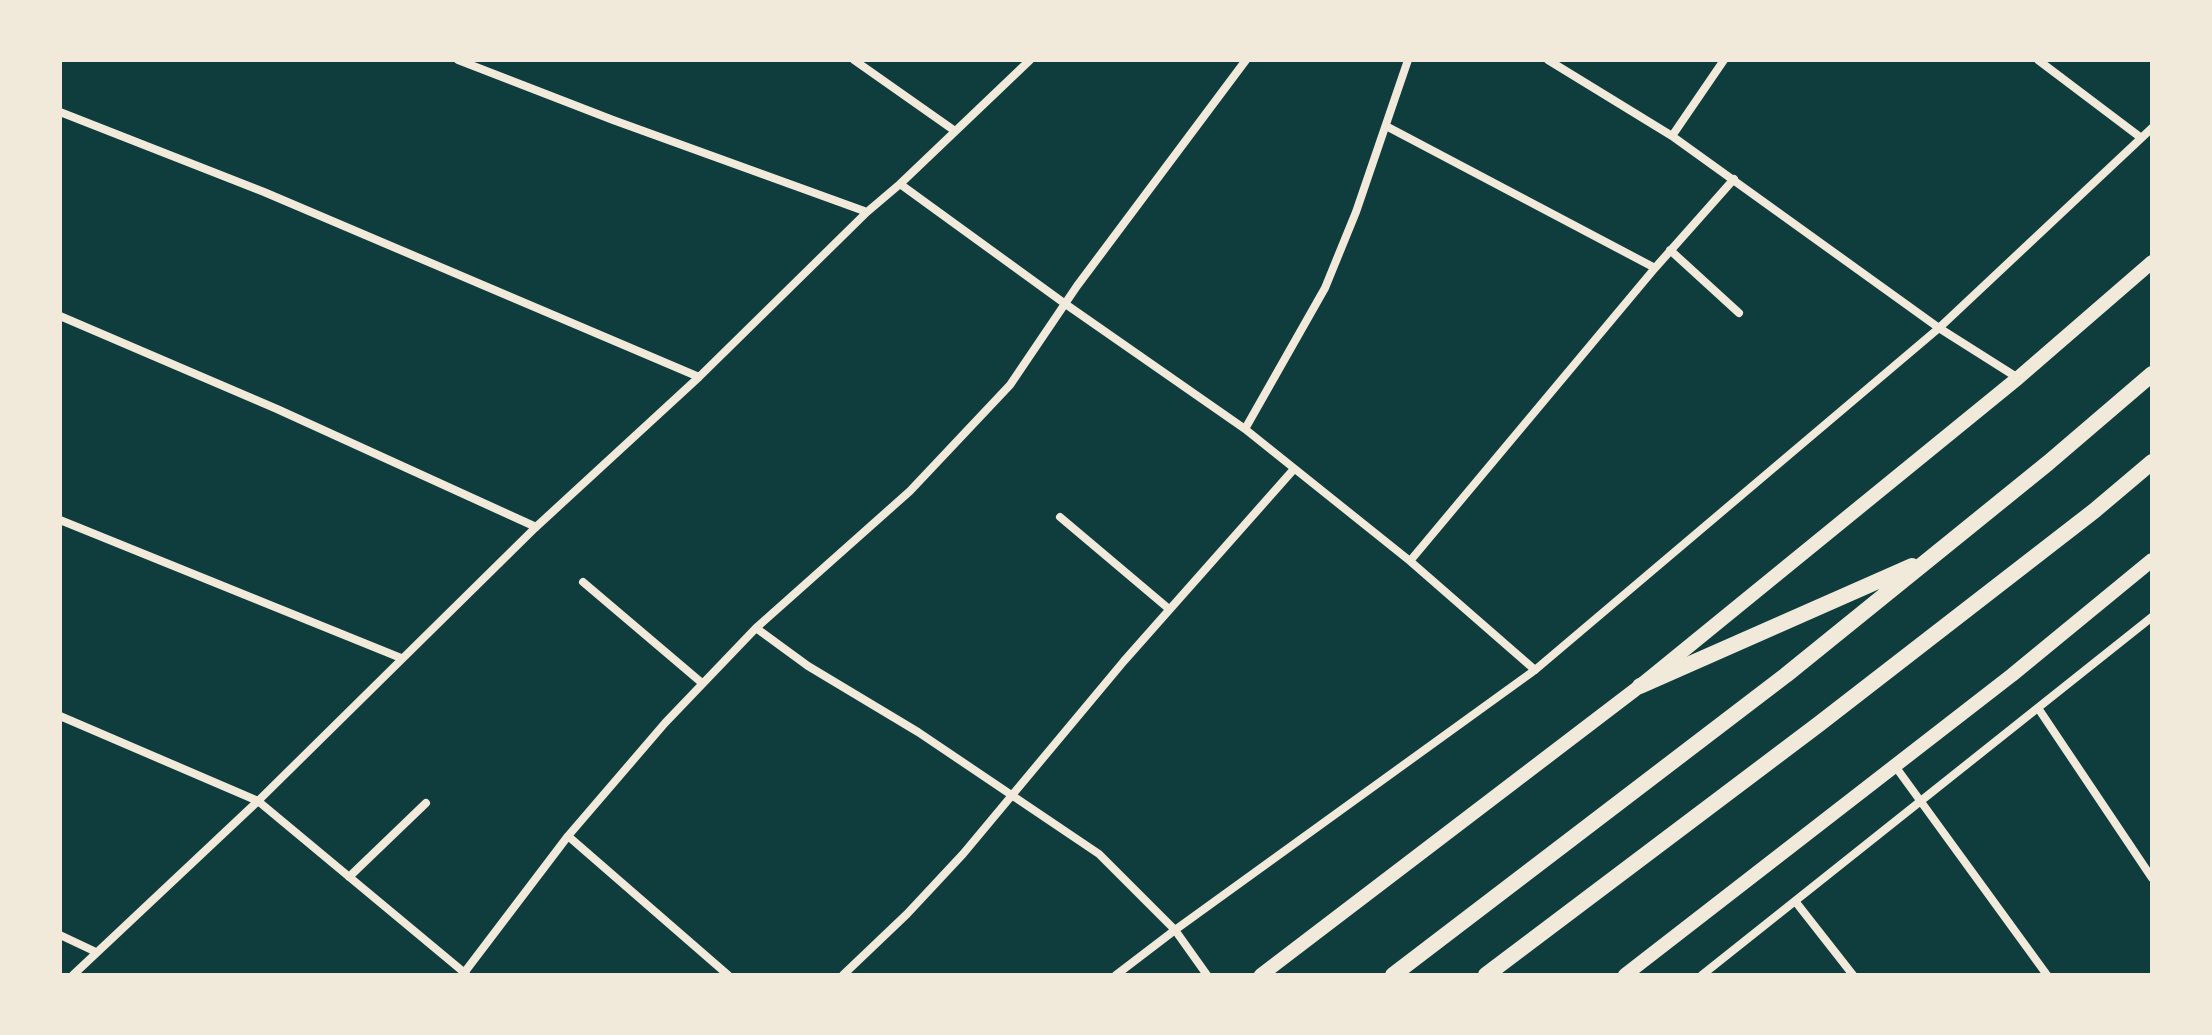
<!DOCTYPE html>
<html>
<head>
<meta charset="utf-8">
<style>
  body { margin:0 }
  #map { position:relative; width:2212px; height:1035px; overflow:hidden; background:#0f3d3e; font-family:Helvetica,sans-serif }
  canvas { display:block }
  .frame { position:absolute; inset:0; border:62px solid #f1e9da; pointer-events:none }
</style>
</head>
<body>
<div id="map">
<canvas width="2212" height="1035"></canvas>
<div class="frame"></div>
</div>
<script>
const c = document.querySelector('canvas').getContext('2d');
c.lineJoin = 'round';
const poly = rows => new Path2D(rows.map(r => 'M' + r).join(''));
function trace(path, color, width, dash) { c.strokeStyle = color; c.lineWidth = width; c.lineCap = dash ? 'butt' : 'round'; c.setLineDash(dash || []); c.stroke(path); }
const minor = poly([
  [458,60,613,120,867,212],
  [854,60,955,131],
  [1548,60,1672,136,1939,328,2018,378],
  [2038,60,2140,137],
  [60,112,264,192,699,377],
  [1386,126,1655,268],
  [1672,136,1724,60],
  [900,184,1064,303,1245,429,1410,561,1535,670],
  [1670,250,1739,313],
  [60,316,277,409,536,527],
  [1245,429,1325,288,1356,212,1408,60],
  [1060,517,1169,609],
  [60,520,401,658],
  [1410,561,1655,268,1734,179],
  [583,582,702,683],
  [756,628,808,666,918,732,1099,854,1175,930,1207,975],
  [2038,708,2152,878],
  [60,716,258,801,466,974],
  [1895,766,2047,975],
  [568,836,728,975],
  [349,877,426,803],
  [1795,901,1853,975],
  [60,935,96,952],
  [464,973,568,836,665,723,756,628,910,491,1010,385,1077,286,1246,60],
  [73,975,258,801,536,527,699,377,867,212,900,184,1030,60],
  [843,975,907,914,963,854,1124,661,1294,469],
  [1116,975,1175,930,1535,670,1939,328,2152,128],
  [1702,975,2152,617]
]);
const tertiary = poly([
  [1261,975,1640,686,2018,378,2152,262],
  [1625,975,2012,675,2152,560]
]);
const secondary = poly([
  [1640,686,1912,566],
  [1393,975,1786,675,2048,463,2152,374],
  [1486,975,1819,724,2094,511,2152,462]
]);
trace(minor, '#f1e9da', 8);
trace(tertiary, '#f1e9da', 14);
trace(secondary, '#f1e9da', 16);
</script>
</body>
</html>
